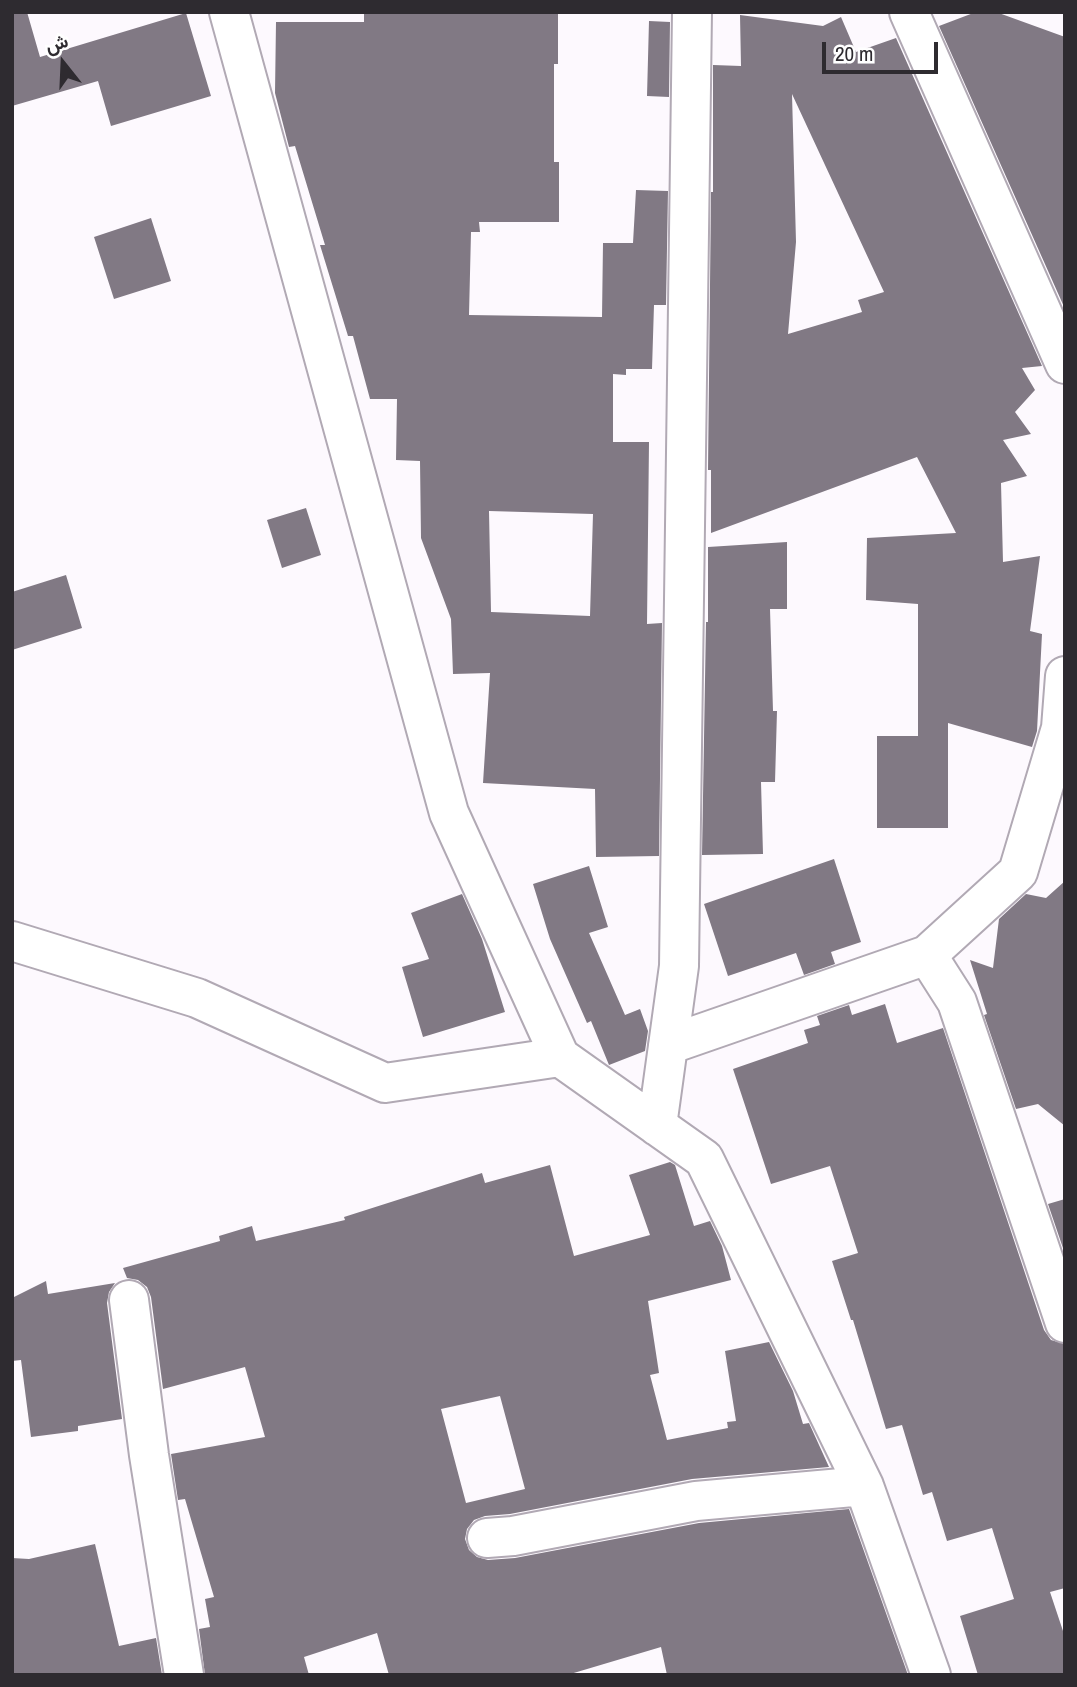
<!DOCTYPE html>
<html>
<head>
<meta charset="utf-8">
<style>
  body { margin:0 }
  #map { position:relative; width:1077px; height:1687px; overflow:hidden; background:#fdf9fe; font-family:"Archivo Narrow",Vazirmatn,sans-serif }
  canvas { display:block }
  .frame { position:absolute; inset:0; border:14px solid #2e2b30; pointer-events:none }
  .north { position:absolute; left:28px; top:28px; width:70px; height:70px; -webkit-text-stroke:5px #fff; paint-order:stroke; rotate:342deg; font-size:19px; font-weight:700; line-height:28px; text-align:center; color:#2e2b30 }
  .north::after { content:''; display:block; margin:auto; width:24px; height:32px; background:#2e2b30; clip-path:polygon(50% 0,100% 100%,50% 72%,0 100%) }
  .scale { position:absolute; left:822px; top:42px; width:116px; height:32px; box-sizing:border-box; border:4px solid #2e2b30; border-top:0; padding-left:9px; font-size:21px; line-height:24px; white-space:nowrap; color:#2e2b30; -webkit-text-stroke:5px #fff; paint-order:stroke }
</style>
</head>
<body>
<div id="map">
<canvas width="1077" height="1687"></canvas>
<div class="frame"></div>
<div class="north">ش</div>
<div class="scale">20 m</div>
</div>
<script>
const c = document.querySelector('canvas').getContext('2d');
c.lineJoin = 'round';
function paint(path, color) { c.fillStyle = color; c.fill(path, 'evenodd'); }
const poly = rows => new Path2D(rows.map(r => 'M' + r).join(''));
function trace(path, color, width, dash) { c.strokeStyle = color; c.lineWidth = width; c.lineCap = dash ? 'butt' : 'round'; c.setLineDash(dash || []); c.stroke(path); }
const building = poly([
  [12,12,27,12,40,57,186,13,211,96,111,126,98,81,12,106],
  [410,12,558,13,558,64,554,64,554,162,559,162,559,222,479,222,480,232,471,232,469,315,602,317,603,243,633,243,636,190,668,191,666,305,654,305,652,369,626,369,626,375,613,374,613,442,649,442,647,624,662,623,659,856,596,857,595,789,483,783,490,673,453,674,451,619,421,538,420,461,396,460,397,399,370,399,353,336,348,336,320,245,325,245,295,146,289,147,275,93,276,22,364,22,364,14],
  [489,511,593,514,590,616,491,612],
  [976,12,996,12,1065,37,1065,309,939,26],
  [740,15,823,26,841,17,856,52,896,38,1042,366,1022,368,1035,390,1015,412,1031,434,1003,440,1027,476,1001,483,1003,562,1040,556,1030,631,1042,634,1037,731,1032,747,948,723,948,828,877,828,877,736,918,736,918,604,866,600,867,538,956,533,917,457,711,533,711,470,708,470,711,192,713,192,713,65,741,66],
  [792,94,884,292,858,300,862,312,788,334,796,242],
  [649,21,670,22,669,97,647,96],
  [151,218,171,281,114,299,94,237],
  [306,508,321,555,282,568,267,520],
  [787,542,787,609,770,609,773,711,777,711,775,782,761,782,763,854,702,855,706,622,708,622,708,547],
  [66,575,82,628,12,650,12,592],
  [834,859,861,942,831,952,835,964,804,975,796,953,728,976,704,904],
  [589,866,608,927,589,933,625,1015,640,1009,648,1031,645,1051,609,1065,591,1021,587,1023,550,939,533,884],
  [1065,881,1065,1126,1038,1104,1016,1109,984,1015,987,1014,970,960,993,968,999,919,1026,894,1046,898],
  [462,894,482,939,505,1012,423,1037,402,967,429,959,411,913],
  [885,1004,897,1043,943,1028,1044,1330,1051,1340,1065,1344,1065,1588,1050,1592,1065,1637,1065,1675,978,1675,960,1616,1014,1599,992,1528,947,1541,932,1492,923,1495,902,1425,886,1429,853,1320,851,1320,832,1261,858,1253,830,1166,771,1184,733,1069,808,1043,804,1030,820,1025,817,1016,849,1005,852,1015],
  [670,1162,675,1165,694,1226,710,1221,722,1246,731,1280,648,1301,659,1373,650,1375,667,1440,728,1428,727,1422,736,1421,725,1351,769,1342,793,1391,803,1424,809,1423,829,1467,692,1479,510,1514,485,1516,474,1520,467,1529,465,1539,469,1550,477,1557,488,1560,515,1558,699,1523,849,1509,908,1675,667,1675,661,1647,567,1675,389,1675,377,1633,304,1657,309,1675,205,1675,199,1629,210,1627,205,1599,214,1597,185,1499,178,1500,171,1454,265,1437,245,1367,163,1389,151,1297,147,1287,138,1280,127,1278,123,1268,220,1241,219,1236,252,1226,256,1241,345,1220,344,1217,482,1173,485,1183,550,1165,574,1256,650,1235,629,1175],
  [500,1396,525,1489,466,1503,441,1409],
  [1065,1199,1065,1254,1048,1204],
  [46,1281,48,1294,115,1283,109,1292,107,1303,122,1419,78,1426,78,1431,31,1437,21,1360,12,1361,12,1298],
  [95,1544,119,1646,156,1638,162,1675,12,1675,12,1558,29,1559]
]);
const street = poly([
  [229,12,449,813,560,1057,704,1159,864,1486,931,1675],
  [909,12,1065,364],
  [12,941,197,998,385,1083,560,1057],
  [927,955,957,1002,1065,1323],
  [668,1045,927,955,1018,872,1061,728,1065,676],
  [657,1126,679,966,692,12],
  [129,1300,149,1455,184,1675],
  [487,1538,513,1536,696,1501,864,1486]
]);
paint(building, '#817984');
trace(street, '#b1a9b4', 42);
trace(street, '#fff', 38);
</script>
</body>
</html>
